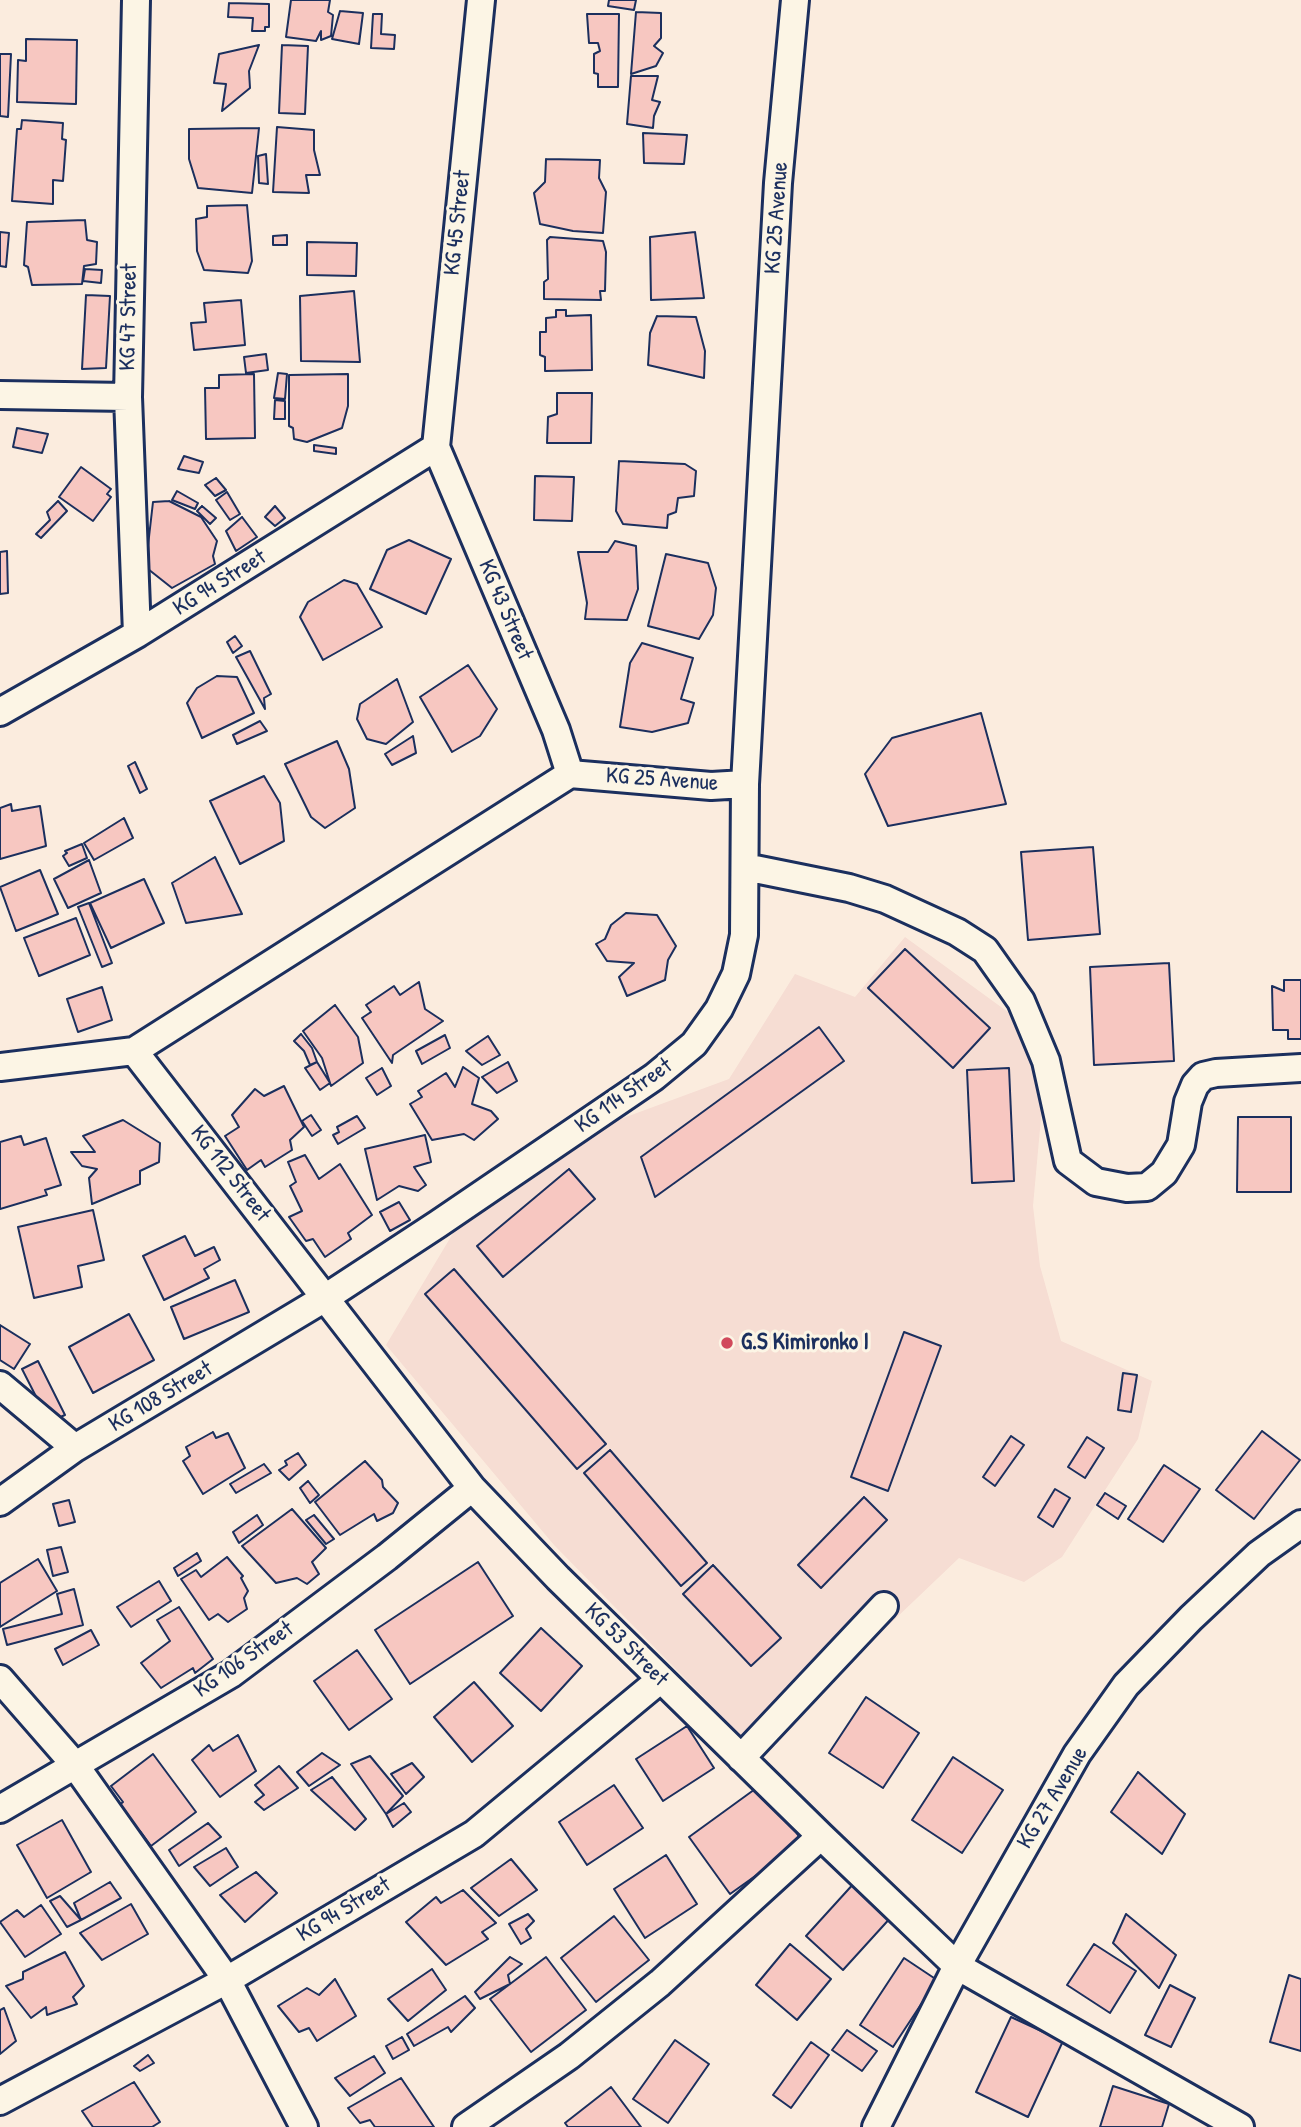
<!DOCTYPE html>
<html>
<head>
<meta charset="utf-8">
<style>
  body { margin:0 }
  canvas { display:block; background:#fbecde }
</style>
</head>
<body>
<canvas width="1301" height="2127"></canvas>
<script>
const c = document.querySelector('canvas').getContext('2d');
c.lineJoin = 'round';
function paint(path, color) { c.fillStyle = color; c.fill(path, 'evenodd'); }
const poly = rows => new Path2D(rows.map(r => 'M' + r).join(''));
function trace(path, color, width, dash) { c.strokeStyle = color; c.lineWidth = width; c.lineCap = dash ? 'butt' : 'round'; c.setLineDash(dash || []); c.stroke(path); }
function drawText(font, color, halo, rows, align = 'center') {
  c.font = font + ' "Patrick Hand",sans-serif'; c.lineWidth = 6; c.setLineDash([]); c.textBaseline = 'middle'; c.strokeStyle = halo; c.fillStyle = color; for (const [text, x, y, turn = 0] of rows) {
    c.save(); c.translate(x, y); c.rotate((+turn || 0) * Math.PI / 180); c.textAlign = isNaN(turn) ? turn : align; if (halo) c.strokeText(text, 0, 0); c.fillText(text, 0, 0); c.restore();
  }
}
const built = poly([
  [905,937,1012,1015,1043,1096,1033,1206,1040,1266,1061,1341,1152,1381,1138,1439,1062,1557,1024,1582,959,1558,807,1703,758,1753,554,1545,386,1345,458,1225,569,1138,729,1079,795,974,855,997]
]);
const building = poly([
  [291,0,330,0,328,12,333,15,331,36,321,40,321,31,316,41,286,37,291,0],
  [609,0,636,0,634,10,608,6,609,0],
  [229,3,269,4,269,27,265,27,265,31,252,31,253,18,228,17,229,3],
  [340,11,363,13,359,44,332,39,340,11],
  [636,12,661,13,661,38,654,46,663,53,656,66,631,74,636,12],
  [373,14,382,14,381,34,395,35,394,49,371,48,373,14],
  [587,14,619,14,618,87,598,87,598,74,594,73,594,54,600,51,598,43,589,43,587,14],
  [26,39,77,40,76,104,17,102,18,60,26,61,26,39],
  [259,45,249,71,250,88,222,111,226,84,214,83,219,54,259,45],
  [282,45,308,46,305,114,279,113,282,45],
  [0,54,11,54,8,117,0,116,0,54],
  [631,76,658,76,652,100,660,102,654,116,653,128,627,124,631,76],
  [22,120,63,123,62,139,66,140,63,181,53,180,53,204,12,201,17,129,21,129,22,120],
  [277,127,314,130,314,150,320,175,306,175,309,193,273,192,277,127],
  [259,128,252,193,198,188,189,159,189,129,259,128],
  [643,133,687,135,684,164,644,163,643,133],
  [266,154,268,184,259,183,258,156,266,154],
  [546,159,600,160,599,178,606,192,603,233,573,231,540,224,534,193,545,182,546,159],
  [247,205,252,261,248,273,204,270,197,251,196,219,207,217,207,206,247,205],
  [85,220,87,240,97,242,96,264,84,266,82,284,32,285,28,267,24,265,27,222,85,220],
  [0,232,9,233,6,267,0,266,0,232],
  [695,232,704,298,651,300,650,237,695,232],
  [287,235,287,245,273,245,273,236,287,235],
  [550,237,603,241,606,252,605,291,600,291,601,300,544,299,544,282,548,279,547,240,550,237],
  [307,242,357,243,356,276,307,275,307,242],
  [85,269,102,270,101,283,83,281,85,269],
  [354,291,360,362,301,361,300,296,354,291],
  [86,295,110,296,106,368,82,369,86,295],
  [241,300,245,345,194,350,191,323,206,322,204,303,241,300],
  [556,310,566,310,566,316,591,315,592,370,545,371,545,357,540,355,540,332,546,332,546,318,556,317,556,310],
  [657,316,696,317,705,351,704,378,648,365,650,333,657,316],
  [266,354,268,370,246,373,244,357,266,354],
  [278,373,287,374,285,399,274,398,278,373],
  [254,374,255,438,206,439,205,388,219,388,219,375,254,374],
  [348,374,348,406,342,428,307,442,294,439,293,428,289,426,289,375,348,374],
  [557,393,592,393,591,443,547,443,548,417,557,414,557,393],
  [275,400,285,401,285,419,274,419,275,400],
  [17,428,48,434,42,453,13,447,17,428],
  [314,445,336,448,336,454,314,451,314,445],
  [184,456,203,462,199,473,178,469,184,456],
  [619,461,685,464,696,471,694,496,678,498,676,512,668,515,667,528,623,524,616,511,619,461],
  [81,467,111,489,107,494,111,497,93,521,59,497,81,467],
  [535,476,574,477,572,521,534,520,535,476],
  [216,478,226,490,215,496,205,485,216,478],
  [177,491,198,503,195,509,172,500,177,491],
  [227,492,240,514,230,520,216,500,227,492],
  [58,501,67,511,41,538,36,534,50,520,47,512,58,501],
  [169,501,201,517,217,541,213,556,215,564,172,588,148,569,146,563,153,502,169,501],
  [202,506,216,518,210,524,197,511,202,506],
  [275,506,285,518,275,526,265,517,275,506],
  [242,517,257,537,236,551,226,531,242,517],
  [409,540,451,559,426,614,370,589,387,550,409,540],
  [615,541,636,546,638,589,627,620,585,619,587,603,578,552,608,552,615,541],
  [7,551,8,593,0,594,0,552,7,551],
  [666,554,708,563,716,588,713,615,699,639,648,626,666,554],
  [344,580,357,584,382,627,323,660,300,617,308,602,344,580],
  [235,636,242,646,233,653,227,642,235,636],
  [642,643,693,658,681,699,694,703,688,723,652,732,620,727,630,663,642,643],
  [250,651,271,694,264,698,265,709,236,657,250,651],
  [468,665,497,709,480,736,452,752,420,697,468,665],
  [217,676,237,677,254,713,202,738,187,703,197,688,217,676],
  [397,679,413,722,386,744,367,739,357,719,360,704,397,679],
  [981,713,1006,804,888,826,865,774,892,738,981,713],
  [260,721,267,731,237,744,233,735,260,721],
  [413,736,416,753,392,765,385,754,413,736],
  [337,741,349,769,355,808,325,828,311,817,285,764,337,741],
  [135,762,147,789,140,793,128,766,135,762],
  [264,776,280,803,284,841,240,864,210,801,264,776],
  [11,804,12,811,40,806,46,846,0,859,0,808,11,804],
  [124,818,133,838,94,860,84,843,124,818],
  [82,844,87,858,69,866,63,856,67,853,65,851,82,844],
  [1093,847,1100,934,1028,940,1021,852,1093,847],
  [215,857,242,914,186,923,172,883,215,857],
  [89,860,101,893,68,908,54,879,89,860],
  [40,870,58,914,16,931,0,887,40,870],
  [144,879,164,923,111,948,90,903,144,879],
  [89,903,112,963,102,967,78,907,89,903],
  [626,913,657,915,676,946,668,960,665,980,627,996,619,977,634,963,607,961,596,944,605,939,611,925,626,913],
  [76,918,90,955,39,976,24,938,76,918],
  [905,949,990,1028,953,1068,868,988,905,949],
  [1169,963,1174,1061,1094,1065,1090,967,1169,963],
  [1284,980,1301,980,1301,1039,1288,1039,1288,1030,1273,1030,1272,986,1284,991,1284,980],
  [419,982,425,1009,443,1021,393,1055,392,1063,362,1018,371,1012,366,1005,394,986,400,995,419,982],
  [102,987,112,1020,78,1032,67,999,102,987],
  [335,1005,358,1037,363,1063,331,1086,322,1058,303,1031,335,1005],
  [819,1027,844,1061,655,1197,641,1157,819,1027],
  [301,1034,312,1048,317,1062,310,1065,304,1051,294,1041,301,1034],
  [445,1035,450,1048,422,1064,416,1051,445,1035],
  [488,1036,500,1055,482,1065,466,1051,488,1036],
  [317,1062,330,1083,320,1090,305,1068,317,1062],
  [508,1062,517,1081,497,1093,482,1077,508,1062],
  [463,1067,479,1078,472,1104,491,1111,498,1119,474,1140,464,1134,432,1140,410,1104,422,1097,418,1091,446,1073,455,1087,463,1067],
  [382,1068,391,1086,377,1095,366,1078,382,1068],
  [1009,1068,1014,1181,972,1183,967,1070,1009,1068],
  [284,1086,304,1127,290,1140,292,1150,265,1167,261,1160,247,1170,225,1136,239,1127,232,1115,255,1089,264,1096,284,1086],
  [311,1115,321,1130,312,1136,302,1121,311,1115],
  [357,1116,365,1128,338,1144,333,1135,339,1132,337,1127,357,1116],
  [1238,1117,1291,1117,1291,1192,1237,1192,1238,1117],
  [123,1120,160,1143,159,1162,140,1171,140,1184,92,1204,89,1178,97,1169,82,1166,71,1152,95,1152,83,1136,123,1120],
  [425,1135,431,1162,414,1167,426,1185,418,1191,399,1186,377,1200,365,1149,425,1135],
  [21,1136,24,1145,46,1138,61,1185,45,1190,47,1195,0,1209,0,1142,21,1136],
  [305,1155,319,1179,340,1164,372,1215,348,1233,351,1239,325,1257,313,1239,306,1241,289,1217,302,1211,290,1186,296,1182,288,1162,305,1155],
  [569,1169,595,1199,503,1277,477,1246,569,1169],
  [399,1202,410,1220,390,1231,380,1212,399,1202],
  [93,1210,104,1260,78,1266,82,1287,34,1298,18,1227,93,1210],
  [185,1236,195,1256,214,1247,220,1260,204,1269,209,1278,164,1300,143,1256,185,1236],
  [454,1269,606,1444,577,1469,425,1294,454,1269],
  [235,1280,249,1312,184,1339,171,1307,235,1280],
  [129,1314,154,1360,93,1393,69,1347,129,1314],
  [0,1325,30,1344,14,1369,0,1360,0,1325],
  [904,1332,941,1346,888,1491,851,1477,904,1332],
  [38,1361,65,1415,49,1422,22,1369,38,1361],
  [1123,1373,1137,1375,1131,1412,1118,1410,1123,1373],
  [1262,1431,1300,1460,1254,1519,1216,1490,1262,1431],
  [213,1432,216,1438,228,1433,245,1468,203,1494,183,1461,190,1456,186,1447,213,1432],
  [1011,1436,1024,1445,995,1486,983,1477,1011,1436],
  [1087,1437,1104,1448,1085,1478,1068,1467,1087,1437],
  [610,1450,707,1563,681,1586,584,1473,610,1450],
  [298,1453,306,1465,289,1480,279,1470,287,1465,285,1461,298,1453],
  [365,1461,382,1480,383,1487,398,1503,393,1513,377,1521,374,1514,340,1535,315,1502,365,1461],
  [264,1464,271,1473,236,1493,230,1484,264,1464],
  [1164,1465,1200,1489,1163,1542,1128,1519,1164,1465],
  [308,1481,319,1495,310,1503,300,1488,308,1481],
  [1055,1489,1070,1498,1053,1527,1038,1517,1055,1489],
  [1105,1493,1126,1506,1118,1519,1097,1505,1105,1493],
  [864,1497,887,1520,821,1588,798,1565,864,1497],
  [69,1500,75,1522,59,1526,53,1504,69,1500],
  [292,1509,326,1548,312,1562,319,1574,307,1584,297,1578,276,1583,242,1546,292,1509],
  [257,1515,263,1525,239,1543,233,1532,257,1515],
  [314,1515,334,1539,326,1544,306,1520,314,1515],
  [61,1547,68,1572,53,1576,47,1550,61,1547],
  [197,1553,201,1561,178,1576,174,1568,197,1553],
  [227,1557,243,1576,241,1578,248,1591,244,1598,247,1609,228,1622,218,1614,209,1620,181,1579,196,1570,201,1577,227,1557],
  [38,1559,57,1591,0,1627,0,1583,38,1559],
  [478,1562,513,1616,410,1684,375,1630,478,1562],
  [713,1565,781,1638,751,1666,683,1594,713,1565],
  [159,1581,171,1601,131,1627,117,1607,159,1581],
  [74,1589,83,1625,7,1645,3,1629,62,1614,57,1594,74,1589],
  [179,1607,213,1659,195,1673,193,1668,161,1688,141,1663,170,1641,157,1620,179,1607],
  [541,1628,582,1666,541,1711,500,1673,541,1628],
  [91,1630,99,1645,63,1665,55,1649,91,1630],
  [357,1650,392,1699,349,1730,314,1681,357,1650],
  [474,1682,513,1726,472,1762,434,1717,474,1682],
  [866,1697,919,1733,883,1788,829,1753,866,1697],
  [687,1726,714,1768,663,1801,636,1759,687,1726],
  [238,1735,256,1771,220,1797,192,1760,209,1745,213,1751,238,1735],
  [322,1753,340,1765,309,1786,297,1772,322,1753],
  [153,1754,196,1812,151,1846,140,1831,136,1833,117,1807,123,1802,111,1786,153,1754],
  [370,1756,403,1796,386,1814,351,1764,370,1756],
  [953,1757,1003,1790,962,1853,912,1820,953,1757],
  [412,1763,424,1777,406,1794,391,1774,412,1763],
  [279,1766,298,1788,264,1810,255,1802,264,1795,255,1785,279,1766],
  [1138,1772,1185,1814,1162,1854,1111,1812,1138,1772],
  [332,1777,366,1819,355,1830,311,1790,332,1777],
  [762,1784,803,1842,730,1894,689,1837,762,1784],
  [614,1785,643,1828,587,1865,559,1822,614,1785],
  [404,1803,411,1812,393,1827,386,1814,404,1803],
  [62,1820,91,1872,47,1898,17,1845,62,1820],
  [208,1823,221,1837,179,1866,169,1850,208,1823],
  [226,1848,238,1867,210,1886,194,1867,226,1848],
  [666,1855,697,1904,645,1938,614,1889,666,1855],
  [511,1859,537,1890,499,1916,471,1888,511,1859],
  [256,1872,277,1893,245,1922,220,1895,256,1872],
  [856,1881,893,1915,843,1970,806,1936,856,1881],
  [110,1882,121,1898,81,1920,74,1903,110,1882],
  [463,1890,496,1923,482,1932,488,1939,446,1965,406,1922,436,1897,441,1903,463,1890],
  [60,1896,81,1920,67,1927,50,1901,60,1896],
  [131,1904,148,1934,102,1960,80,1933,131,1904],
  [41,1905,61,1934,25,1957,0,1922,17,1910,24,1917,41,1905],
  [528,1914,534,1921,526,1929,531,1938,521,1944,509,1924,528,1914],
  [1126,1914,1176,1955,1159,1988,1113,1943,1126,1914],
  [614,1916,649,1960,596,2002,561,1958,614,1916],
  [790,1944,831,1979,797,2020,756,1985,790,1944],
  [1094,1944,1136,1971,1110,2013,1067,1985,1094,1944],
  [65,1952,84,1986,73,1997,77,2004,47,2015,46,2007,31,2018,6,1986,23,1979,23,1972,65,1952],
  [510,1957,522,1964,508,1975,510,1984,480,1999,475,1992,510,1957],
  [546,1957,586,2010,531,2052,490,1999,546,1957],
  [904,1958,937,1980,893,2047,860,2025,904,1958],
  [432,1969,446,1990,408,2021,388,1999,432,1969],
  [1289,1975,1301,1979,1301,2051,1270,2042,1289,1975],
  [335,1979,356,2016,317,2041,309,2028,299,2032,278,2006,307,1988,319,1995,335,1979],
  [1170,1985,1195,1998,1171,2047,1145,2035,1170,1985],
  [465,1996,475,2008,451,2032,448,2027,414,2046,407,2034,465,1996],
  [4,2008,16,2041,0,2054,0,2010,4,2008],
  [1011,2017,1063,2041,1028,2117,976,2092,1011,2017],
  [847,2030,877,2051,862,2071,832,2050,847,2030],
  [402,2037,409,2050,393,2059,386,2046,402,2037],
  [675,2040,709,2064,668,2123,633,2099,675,2040],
  [811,2042,829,2055,791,2108,773,2095,811,2042],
  [148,2055,154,2063,140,2071,134,2066,148,2055],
  [374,2056,385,2073,350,2096,335,2078,374,2056],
  [401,2078,434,2127,375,2127,370,2120,360,2123,348,2108,401,2078],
  [134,2082,160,2122,152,2127,93,2127,82,2111,134,2082],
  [1113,2086,1169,2104,1162,2127,1100,2127,1113,2086],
  [611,2087,641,2127,568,2127,565,2123,611,2087]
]);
const street = poly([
  [136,0,128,397,137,634],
  [481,0,436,447,556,730,570,774],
  [0,395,128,397],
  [0,712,137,634,436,447],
  [745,867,849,888,885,899,957,932,985,950,1021,1001,1046,1061,1068,1161,1096,1182,1127,1188,1147,1187,1164,1173,1181,1145,1188,1102,1195,1085,1203,1076,1216,1073,1301,1068],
  [134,1051,472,1488,558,1578,821,1836,957,1966,1240,2127],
  [0,1067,134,1051,570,774,711,786,745,784,778,183,795,0],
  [0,1385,75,1448],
  [0,1502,75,1448,325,1298,438,1224,654,1077,694,1044,719,1009,736,974,744,935,745,784],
  [0,1679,75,1765,227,1980,304,2127],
  [741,1758,884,1606],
  [0,1809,231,1674,387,1557,472,1488],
  [0,2101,227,1980,474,1834,661,1679],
  [466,2127,569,2056,660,1983,821,1836],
  [876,2127,957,1966,1077,1754,1126,1685,1191,1618,1259,1554,1301,1524]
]);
const markers = [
  [727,1343,7,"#d1495b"]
];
const streetNames = [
  ["KG 25 Avenue",777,218,-86],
  ["KG 45 Street",458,223,-84],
  ["KG 47 Street",129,317,-89],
  ["KG 94 Street",220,583,-32],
  ["KG 43 Street",505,610,67],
  ["KG 25 Avenue",662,780,4],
  ["KG 114 Street",624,1096,-35],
  ["KG 112 Street",230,1174,52],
  ["KG 108 Street",161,1397,-31],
  ["KG 53 Street",626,1645,45],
  ["KG 106 Street",244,1660,-35],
  ["KG 27 Avenue",1053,1798,-59],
  ["KG 94 Street",344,1910,-31]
];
const poiNames = [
  ["G.S Kimironko I",741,1343]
];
paint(built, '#f6ddd3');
paint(building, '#f7c7c1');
trace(building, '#1b2f5e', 2);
trace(street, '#1b2f5e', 32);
trace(street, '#fcf5e5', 26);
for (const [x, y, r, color] of markers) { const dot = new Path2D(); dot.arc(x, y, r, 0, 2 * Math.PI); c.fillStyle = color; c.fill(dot); trace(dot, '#fcf5e5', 2.5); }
drawText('23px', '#1b2f5e', '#fcf5e5', streetNames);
drawText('bold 23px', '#1b2f5e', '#fcf5e5', poiNames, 'left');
</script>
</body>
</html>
